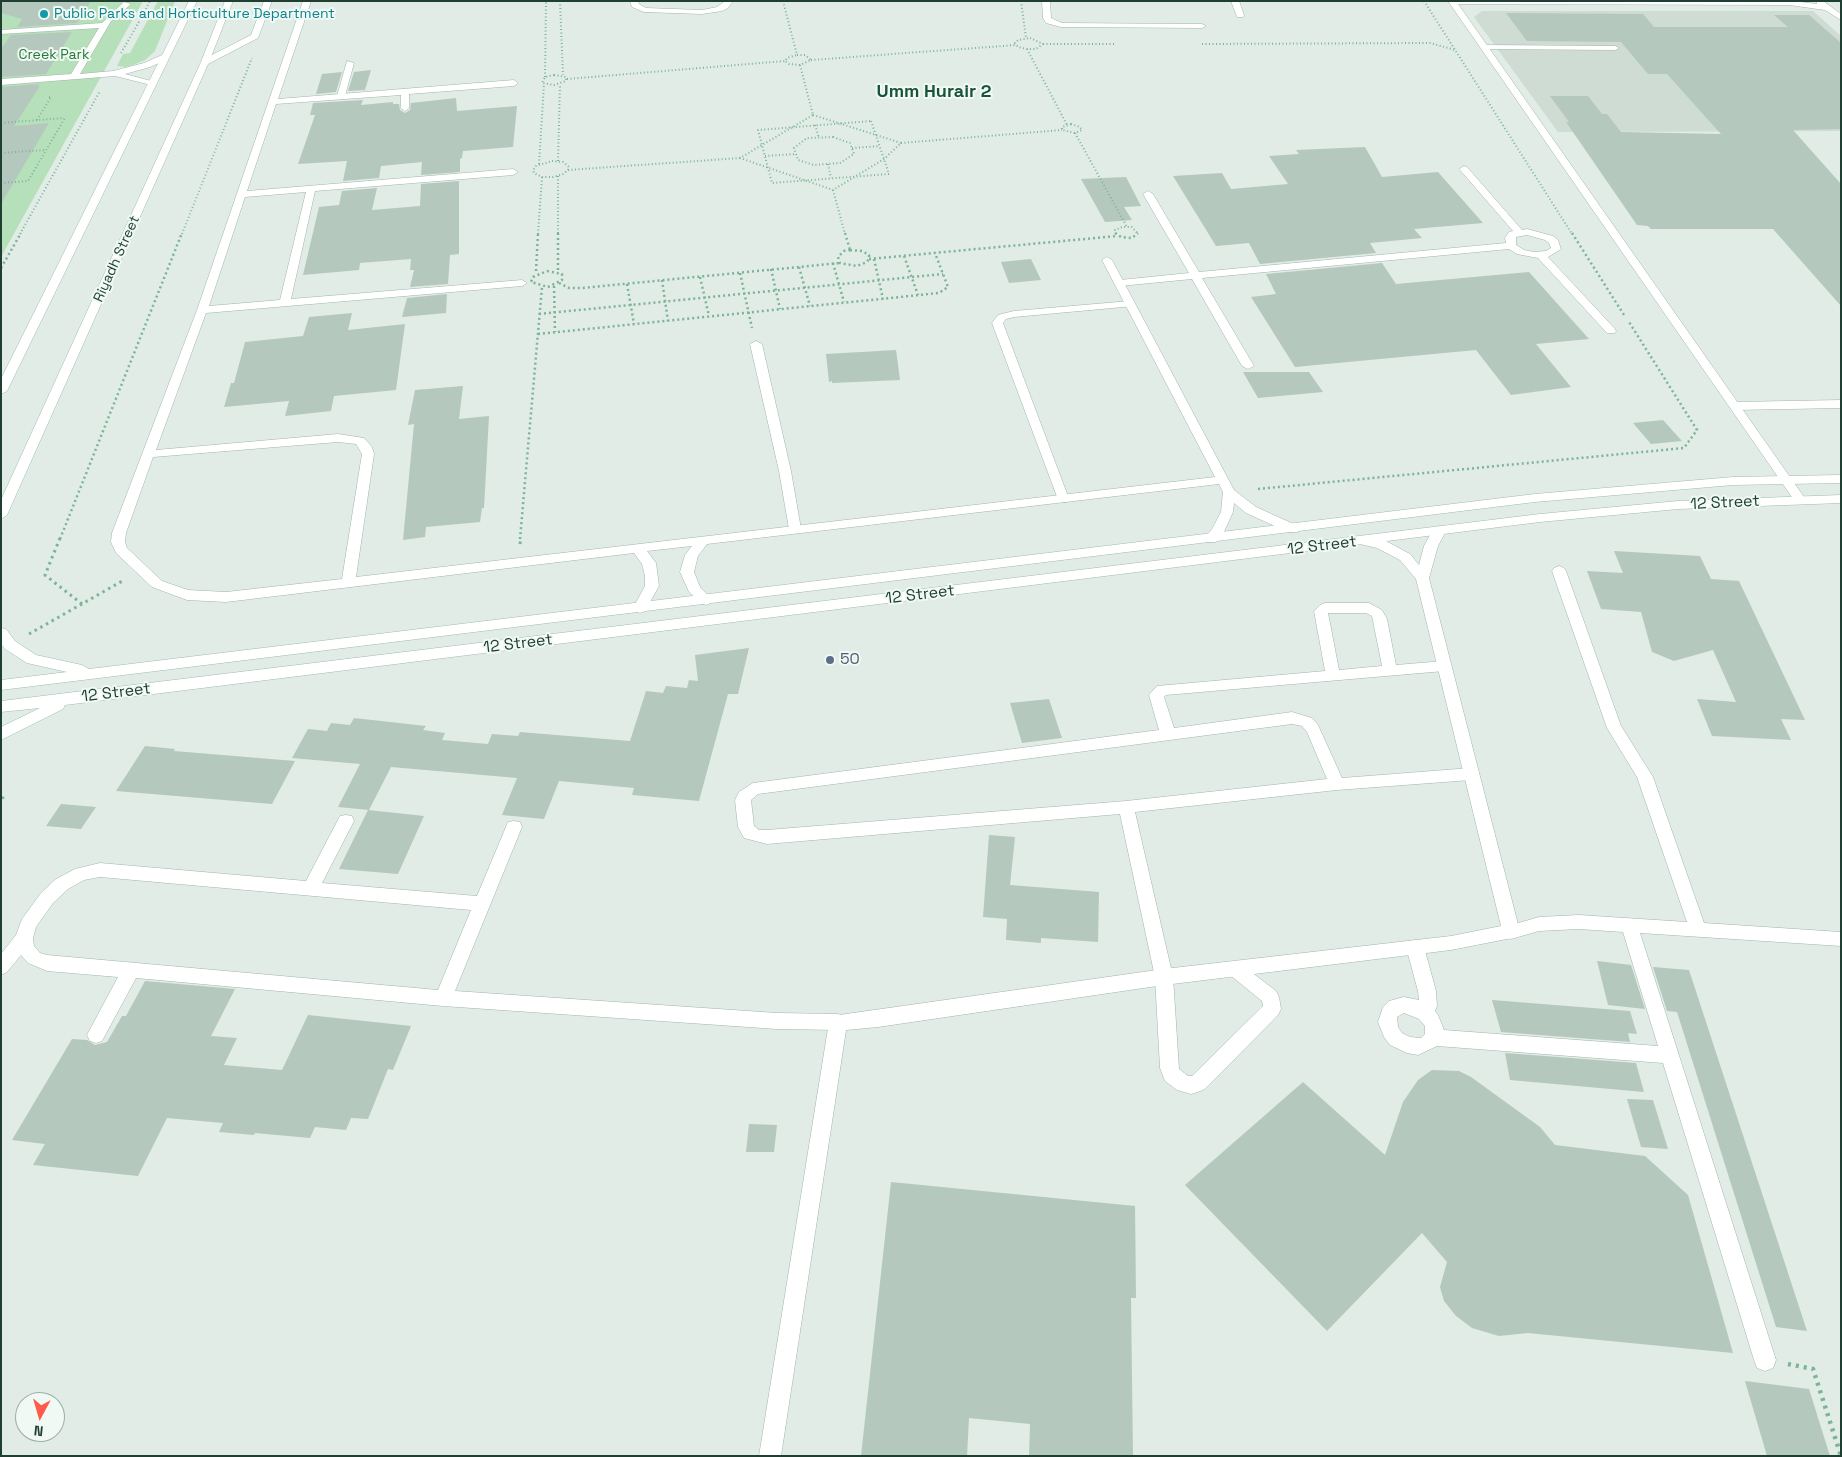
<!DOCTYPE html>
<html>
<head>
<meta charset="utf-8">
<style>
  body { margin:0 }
  #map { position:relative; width:1842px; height:1457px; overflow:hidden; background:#e0ece5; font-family:"Space Grotesk",sans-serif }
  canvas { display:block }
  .frame { position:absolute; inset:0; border:2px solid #1e3f31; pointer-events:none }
  .north { position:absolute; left:15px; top:1392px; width:50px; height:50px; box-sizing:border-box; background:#f0f9f3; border:1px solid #9cafa5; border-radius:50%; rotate:186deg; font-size:14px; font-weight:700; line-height:20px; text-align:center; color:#1e3f31 }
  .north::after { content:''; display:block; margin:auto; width:18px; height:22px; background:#ff5a4b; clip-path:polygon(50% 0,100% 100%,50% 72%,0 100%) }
</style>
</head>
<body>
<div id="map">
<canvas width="1842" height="1457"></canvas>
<div class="frame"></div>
<div class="north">N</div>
</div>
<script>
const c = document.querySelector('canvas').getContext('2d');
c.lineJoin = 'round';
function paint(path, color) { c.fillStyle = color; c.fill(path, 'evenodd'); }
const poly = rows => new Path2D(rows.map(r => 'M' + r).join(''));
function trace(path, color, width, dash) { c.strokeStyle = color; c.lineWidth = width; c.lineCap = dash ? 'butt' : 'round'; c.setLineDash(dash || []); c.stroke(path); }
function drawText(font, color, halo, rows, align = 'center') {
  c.font = font + ' "Space Grotesk",sans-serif'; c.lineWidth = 4; c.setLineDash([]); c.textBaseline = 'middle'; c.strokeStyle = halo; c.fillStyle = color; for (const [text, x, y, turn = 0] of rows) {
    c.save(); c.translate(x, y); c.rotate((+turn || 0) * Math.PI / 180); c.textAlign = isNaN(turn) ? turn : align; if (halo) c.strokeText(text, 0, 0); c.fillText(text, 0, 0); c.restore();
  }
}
const built = poly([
  [1482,11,1813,11,1841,36,1841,131,1558,132,1474,17]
]);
const green = poly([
  [12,1,143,1,1,257,1,5],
  [158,1,175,1,155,51,145,60,133,65,126,67,117,66,123,54,130,53]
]);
const building = poly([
  [1,1,91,1,77,23,17,27,22,19,1,13],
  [1506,13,1643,14,1654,27,1788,27,1774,15,1809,15,1841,43,1841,129,1793,130,1841,184,1841,306,1773,229,1651,229,1648,226,1637,225,1566,122,1569,122,1550,96,1588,96,1602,114,1607,114,1621,132,1721,134,1667,74,1648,74,1621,42,1527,41],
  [72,32,46,74,1,77,1,49,11,35],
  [371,70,365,90,348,91,354,72],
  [342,72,336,92,316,94,322,74],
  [39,84,38,86,40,86,14,126,49,123,1,204,1,87],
  [456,98,457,111,517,106,513,147,463,151,462,158,460,159,460,172,421,175,422,162,381,166,379,178,343,181,347,161,298,164,315,115,310,115,313,103,363,100,361,105,393,102,393,104,399,104,400,110,405,113,410,110,411,103],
  [1365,147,1382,177,1438,172,1483,223,1414,229,1422,238,1370,243,1376,253,1260,264,1249,243,1216,246,1173,176,1222,173,1231,189,1288,184,1269,156,1299,154,1296,150],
  [1126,177,1141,206,1124,207,1132,220,1105,222,1081,179],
  [459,181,459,254,450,255,448,284,410,287,414,270,410,270,411,259,360,263,359,270,303,275,319,207,339,205,342,191,377,188,372,210,420,206,421,184],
  [1031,259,1041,280,1009,283,1001,262],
  [1382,263,1396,284,1529,272,1589,339,1536,344,1571,387,1511,395,1476,350,1295,367,1251,297,1276,294,1266,274],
  [447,294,446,313,402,317,407,298],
  [352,313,348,330,405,324,396,390,334,396,331,411,285,416,289,401,224,407,231,383,234,383,245,342,303,336,309,317],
  [896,350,900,380,832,383,832,381,829,382,826,354],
  [1243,372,1309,372,1323,392,1258,398],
  [463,386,459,419,489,416,484,508,482,508,480,522,426,527,425,537,403,540,414,424,408,425,415,390],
  [1663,420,1682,441,1651,444,1633,423],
  [1614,551,1700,556,1711,579,1739,581,1805,720,1781,719,1791,740,1712,736,1697,699,1736,702,1713,650,1674,661,1652,652,1641,612,1601,609,1587,571,1623,573],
  [749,648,738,694,728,694,699,801,632,795,634,788,559,781,544,819,502,815,517,778,391,767,369,810,338,807,360,764,292,758,308,729,327,731,331,723,350,725,354,718,426,726,423,730,445,733,442,740,488,744,492,734,518,736,520,732,630,741,646,691,663,693,666,686,687,688,689,680,698,681,695,655],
  [1049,699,1062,738,1022,743,1010,703],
  [145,746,175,749,174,751,295,761,272,804,116,791],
  [61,804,96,807,81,829,46,826],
  [368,810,424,816,398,874,339,869],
  [989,835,1015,837,1010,885,1099,892,1098,942,1041,938,1041,943,1006,940,1007,919,983,917],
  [1597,961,1631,965,1645,1009,1608,1005],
  [1653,967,1689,970,1807,1331,1776,1327,1677,1012,1667,1011],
  [145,981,235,989,211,1036,237,1038,224,1065,282,1070,308,1015,411,1026,393,1070,388,1069,368,1119,351,1118,346,1130,315,1127,310,1138,255,1133,254,1135,219,1132,223,1123,167,1118,138,1176,33,1165,45,1144,12,1140,72,1039,87,1040,95,1045,107,1042,122,1016,126,1016],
  [1492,1000,1630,1011,1637,1034,1628,1033,1630,1042,1501,1032],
  [1505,1053,1636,1063,1644,1092,1510,1080],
  [1432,1070,1459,1071,1471,1077,1540,1127,1555,1145,1645,1156,1688,1195,1733,1353,1528,1333,1499,1336,1472,1328,1456,1316,1444,1301,1440,1287,1447,1262,1422,1233,1327,1331,1185,1185,1303,1082,1385,1155,1403,1102,1418,1080],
  [1627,1099,1653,1100,1668,1149,1641,1147],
  [749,1124,777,1125,774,1152,746,1152],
  [891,1182,1135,1206,1136,1298,1131,1298,1133,1456,1029,1456,1030,1424,969,1418,967,1456,861,1456],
  [1745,1381,1809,1389,1830,1456,1767,1456]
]);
const pathFar3 = poly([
  [560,1,563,75],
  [783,1,797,55],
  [1021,1,1026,38],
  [1424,1,1572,234],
  [146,9,150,1],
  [1030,38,1043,44,1036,49,1027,49,1018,47,1015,43,1018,40,1030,38],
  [1043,44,1116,44],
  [1202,44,1430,43,1455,50],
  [1027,49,1067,125],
  [121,53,143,15],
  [797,55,805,55,811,60,800,65,789,64,785,61,787,58,797,55],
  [811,60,1016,45],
  [800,65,813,115],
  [554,75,566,77,566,81,554,85,542,83,545,77,554,75],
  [545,77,546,1],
  [567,79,785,61],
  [813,115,876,135,901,143,884,159,833,190,740,158,813,115],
  [37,120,51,97,49,97],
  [871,121,889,174,772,183,758,130,871,121],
  [1,123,64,118],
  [1071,124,1080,127,1082,130,1075,133,1062,130,1062,127,1071,124],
  [815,125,819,138],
  [1075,133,1127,227],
  [833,137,850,143,854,154,840,163,814,165,798,160,794,148,807,138,833,137],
  [901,143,1062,130],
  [852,148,880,146],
  [1,153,46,150],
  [765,156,796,154],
  [552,161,563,162,569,167,568,170,563,174,553,177,542,177,534,173,533,170,536,166,552,161],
  [558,161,560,84],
  [539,164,544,84],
  [828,164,831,178],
  [568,170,740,158],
  [558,176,558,234],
  [1,183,28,181,65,118],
  [833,190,845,234],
  [20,234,100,91],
  [182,234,252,58],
  [538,234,542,177],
  [1116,234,1115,230,1122,227,1132,227,1138,234]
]);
const pathFar2 = poly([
  [558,233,558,272],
  [845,233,850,250],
  [1115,233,1121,237,1132,238,1138,233],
  [1572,233,1624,315],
  [850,250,862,251,869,255,869,259,867,262,857,266,840,263,838,257,844,251,850,250],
  [904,256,918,295],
  [869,259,1117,236],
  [874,259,883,299],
  [833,263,844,302],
  [799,267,810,306],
  [1,268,21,233],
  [771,269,780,309],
  [536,271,538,233],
  [547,271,562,274,562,280,548,287,531,282,533,277,547,271],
  [740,273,752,328],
  [700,277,709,316],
  [662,280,668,321],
  [559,283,569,288,582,288,840,263],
  [627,284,634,324],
  [554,286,555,332],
  [539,314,943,274],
  [538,334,939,293,948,287,935,253],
  [1258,489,1684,448,1697,430,1629,322],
  [60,539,182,233],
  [520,539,542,287]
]);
const pathFar1 = poly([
  [60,538,45,575,82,604],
  [520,544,521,538],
  [29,634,124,580],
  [1,797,3,798,1,800]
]);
const path = poly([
  [1788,1364,1813,1369,1841,1456]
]);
const lane = poly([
  [264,1,272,1,258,38,208,64,202,64,202,60,251,35,264,1],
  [1793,1,1817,4,1816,1,1823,1,1841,14,1841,20,1825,10,1789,5,1453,4,1449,2,1793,1],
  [124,2,131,4,111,21,80,74,113,71,144,63,162,55,168,55,168,59,150,67,125,74,155,82,155,86,115,76,1,85,1,79,71,74,99,28,1,34,1,30,102,23,124,2],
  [1482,45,1615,46,1619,48,1615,50,1485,49,1482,49,1482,45],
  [347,61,354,63,345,96,341,99,337,96,347,61],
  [1464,166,1467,167,1522,230,1527,229,1553,236,1558,240,1561,249,1548,257,1615,329,1616,331,1615,333,1607,333,1538,258,1517,254,1509,249,1202,278,1254,366,1248,369,1242,366,1192,279,1120,286,1115,283,1120,280,1189,273,1143,194,1148,191,1153,194,1199,272,1506,243,1505,238,1509,232,1513,231,1461,171,1459,169,1464,166],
  [1527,235,1545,240,1549,243,1551,248,1546,251,1534,252,1524,250,1516,245,1516,237,1527,235],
  [1130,301,1135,304,1134,306,1014,317,1006,319,1003,323,1069,499,1067,502,1059,502,992,323,998,315,1014,311,1130,301],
  [756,341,762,344,791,471,801,529,795,533,789,529,779,471,750,344,756,341],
  [1841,400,1841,408,1735,410,1729,406,1735,402,1841,400],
  [1559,566,1564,568,1566,571,1621,726,1653,777,1704,923,1841,932,1841,946,1640,933,1776,1360,1773,1368,1765,1371,1757,1368,1754,1360,1663,1063,1437,1046,1418,1055,1407,1053,1390,1045,1384,1037,1378,1022,1383,1007,1389,1001,1404,997,1419,1000,1418,991,1406,947,1409,942,1415,940,1421,942,1424,947,1436,991,1437,1006,1435,1011,1438,1015,1444,1030,1658,1046,1623,932,1579,929,1539,931,1511,939,1505,937,1502,932,1505,927,1539,917,1579,915,1687,922,1637,777,1607,728,1552,571,1554,568,1559,566],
  [1404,1013,1419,1019,1425,1026,1425,1034,1421,1038,1410,1037,1402,1033,1398,1027,1397,1017,1404,1013],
  [1325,603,1369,603,1382,610,1387,619,1396,665,1444,661,1449,662,1451,666,1449,670,1444,671,1166,695,1164,697,1174,728,1292,712,1312,718,1318,725,1342,778,1471,768,1476,770,1479,774,1476,778,1471,780,1337,790,1135,812,1173,977,1179,1069,1188,1076,1192,1076,1263,1006,1262,1001,1230,975,1227,970,1230,965,1236,962,1242,965,1276,991,1279,997,1281,1009,1278,1015,1205,1089,1198,1092,1191,1094,1177,1090,1165,1081,1160,1068,1155,977,1120,814,767,844,744,838,738,827,735,800,739,792,753,783,1159,730,1149,695,1157,686,1325,671,1314,611,1320,605,1325,603],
  [1328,613,1366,613,1372,616,1382,666,1339,670,1328,613],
  [1292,724,1302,726,1307,732,1327,779,1126,801,767,830,759,830,754,826,751,800,758,794,1292,724],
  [346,815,352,816,354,821,322,883,477,896,508,822,514,821,520,822,522,827,455,991,777,1013,838,1014,844,1016,847,1022,844,1028,838,1030,777,1029,443,1006,136,978,102,1041,96,1043,90,1041,87,1035,118,977,47,971,28,963,21,955,7,972,1,975,1,954,16,935,22,919,41,893,56,879,75,869,100,863,306,881,340,816,346,815],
  [100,877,471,910,438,990,47,955,40,953,34,946,33,938,36,927,53,903,68,889,84,880,100,877]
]);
const street = poly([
  [303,1,311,1,278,99,514,80,518,83,514,86,409,94,409,108,405,111,401,108,401,95,276,104,247,191,513,169,518,172,513,175,315,191,291,299,522,280,527,283,522,286,206,313,156,450,338,434,364,438,372,447,374,454,356,577,1215,477,1102,260,1107,257,1112,260,1234,490,1256,507,1298,526,1299,529,1298,532,1288,532,1246,513,1234,503,1233,512,1223,534,1216,542,1206,542,1204,539,1212,529,1221,512,1223,492,1219,484,707,544,698,556,694,572,700,587,713,600,711,603,706,605,701,603,689,592,680,572,685,555,692,546,647,551,656,563,659,586,645,611,640,613,635,611,633,608,645,586,645,576,642,564,634,553,226,602,187,600,152,587,116,553,111,542,112,533,197,310,303,1],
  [306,192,280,300,209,306,245,197,306,192],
  [338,442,356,444,362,454,342,579,226,592,188,590,162,581,127,548,125,542,126,533,153,457,338,442],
  [630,1,638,1,639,4,646,8,702,10,717,7,725,1,733,1,728,8,722,11,702,14,644,12,632,7,630,1],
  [1042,1,1050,1,1051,18,1062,23,1202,24,1206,26,1202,28,1061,27,1046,23,1043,18,1042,1],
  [1231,1,1239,1,1244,15,1243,17,1237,17,1231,1],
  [1448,1,1456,1,1804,497,1806,500,1804,503,1796,503,1448,1],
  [1439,527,1446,531,1438,546,1429,578,1520,932,1517,937,1451,950,1164,985,878,1027,846,1030,781,1456,759,1456,829,1022,832,1016,1164,969,1451,936,1501,926,1416,579,1400,560,1377,548,1360,544,1358,541,1365,537,1386,541,1410,554,1419,565,1424,546,1434,528,1439,527]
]);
const secondary = poly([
  [189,1,197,1,7,391,1,394,1,379,189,1],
  [225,1,233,1,209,62,7,515,1,519,1,500,201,62,225,1],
  [1841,475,1841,483,1733,485,1535,502,1,690,1,680,67,672,27,663,5,649,1,644,1,628,6,629,15,641,36,655,82,665,89,669,1535,494,1733,477,1841,475],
  [1841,495,1841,503,1678,509,1540,522,65,705,63,709,1,740,1,727,40,708,1,712,1,701,1540,514,1678,501,1841,495]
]);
const markers = [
  [44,14,5,"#0f9aa8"],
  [830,660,5,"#5c6f8a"]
];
const farCulturenames = [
  ["Public Parks and Horticulture Department",54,14]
];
const farParknames = [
  ["Creek Park",54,55]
];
const farStreetnames = [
  ["Riyadh Street",117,259,-66]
];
const streetNames = [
  ["12 Street",1725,503,-3],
  ["12 Street",1322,546,-7],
  ["12 Street",920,595,-7],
  ["12 Street",518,644,-7],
  ["12 Street",116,693,-7]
];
const serviceNames = [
  ["50",840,660]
];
const farDistrictnames = [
  ["Umm Hurair 2",934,92]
];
paint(built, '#cedcd3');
paint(green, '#b6e0ba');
paint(building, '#b5c8bd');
trace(lane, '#a2b5ab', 1);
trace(street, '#a2b5ab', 1);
trace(secondary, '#a0bcae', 1);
trace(pathFar3, '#7cb499', 2, [1, 2.5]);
trace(pathFar2, '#7cb499', 2.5, [2, 3]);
trace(pathFar1, '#7cb499', 3, [2.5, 4]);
trace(path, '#7cb499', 4.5, [3, 5]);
paint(lane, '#fff');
paint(street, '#fff');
paint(secondary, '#fff');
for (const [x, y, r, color] of markers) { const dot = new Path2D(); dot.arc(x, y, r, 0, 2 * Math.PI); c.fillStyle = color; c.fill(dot); trace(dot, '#f0f9f3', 2); }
drawText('14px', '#0d838f', '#f0f9f3', farCulturenames, 'left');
drawText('14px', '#247a37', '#f0f9f3', farParknames);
drawText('14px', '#1e3f31', '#f0f9f3', farStreetnames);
drawText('16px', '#1e3f31', '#f0f9f3', streetNames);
drawText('16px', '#4e5e75', '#f0f9f3', serviceNames, 'left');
drawText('bold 18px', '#18533b', '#f0f9f3', farDistrictnames);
</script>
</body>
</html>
